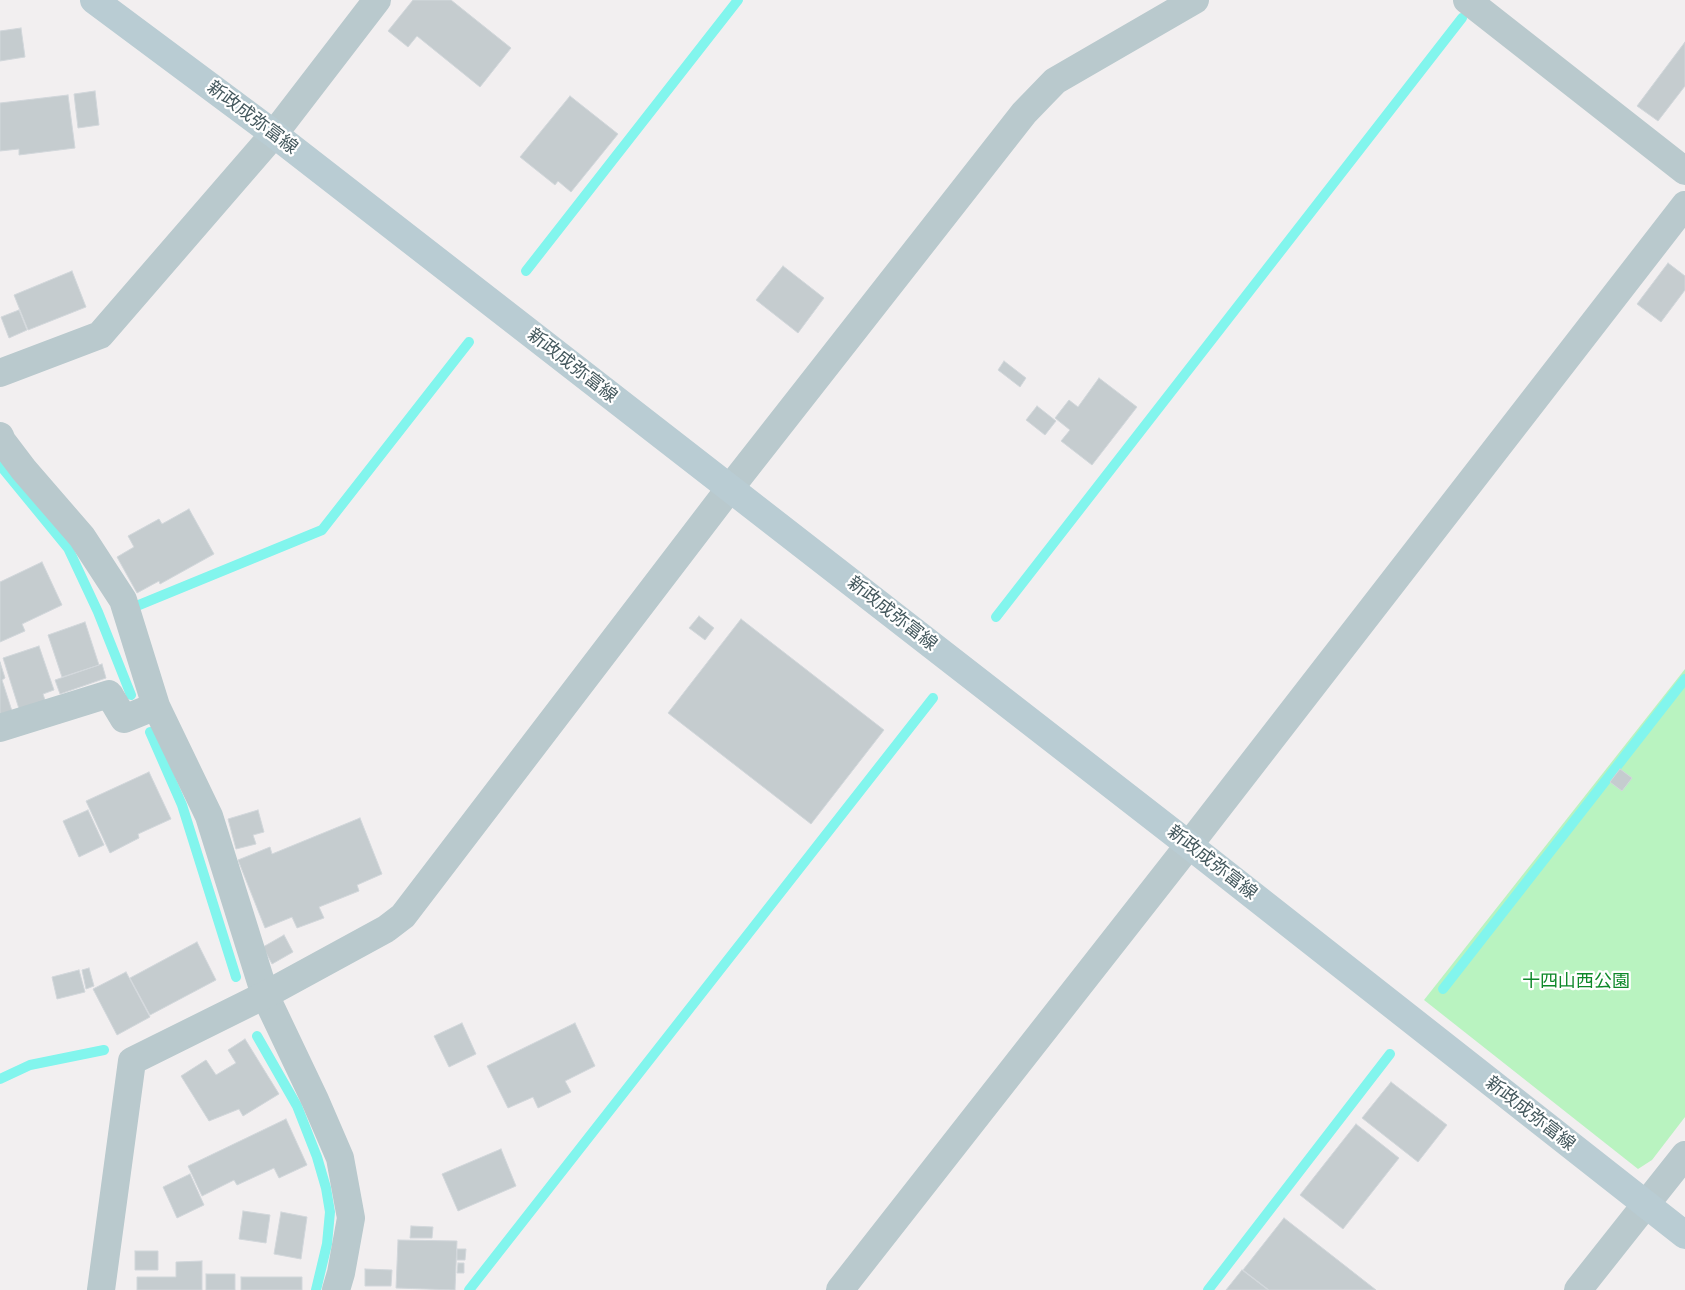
<!DOCTYPE html>
<html>
<head>
<meta charset="utf-8">
<style>
  body { margin:0 }
  canvas { display:block; background:#f2eff0 }
</style>
</head>
<body>
<canvas width="1685" height="1290"></canvas>
<script>
const c = document.querySelector('canvas').getContext('2d');
c.lineJoin = 'round';
function paint(path, color) { c.fillStyle = color; c.fill(path, 'evenodd'); }
const poly = rows => new Path2D(rows.map(r => 'M' + r).join(''));
function trace(path, color, width, dash) { c.strokeStyle = color; c.lineWidth = width; c.lineCap = dash ? 'butt' : 'round'; c.setLineDash(dash || []); c.stroke(path); }
function drawText(font, color, halo, rows, align = 'center') {
  c.font = font + ' Arial,"Noto Sans JP",sans-serif'; c.lineWidth = 4.5; c.setLineDash([]); c.textBaseline = 'middle'; c.strokeStyle = halo; c.fillStyle = color; for (const [text, x, y, turn = 0] of rows) {
    c.save(); c.translate(x, y); c.rotate((+turn || 0) * Math.PI / 180); c.textAlign = isNaN(turn) ? turn : align; if (halo) c.strokeText(text, 0, 0); c.fillText(text, 0, 0); c.restore();
  }
}
const green = poly([
  [1685,669,1685,1117,1652,1160,1638,1169,1424,1000]
]);
const stream = poly([
  [526,271,738,0],
  [0,465,68,548,98,612,131,695],
  [139,605,322,530,469,342],
  [996,617,1462,18],
  [150,732,182,805,236,977],
  [1443,989,1685,679],
  [257,1036,297,1106,317,1157,326,1188,330,1212,327,1244,316,1290],
  [0,1079,30,1065,104,1050],
  [469,1290,933,698],
  [1208,1290,1390,1054]
]);
const building = poly([
  [413,0,451,0,511,48,480,87,417,36,408,47,388,31,413,0],
  [21,28,25,57,0,61,0,31,21,28],
  [1685,42,1685,86,1658,121,1637,106,1685,42],
  [95,91,99,125,78,128,74,94,95,91],
  [68,95,75,148,19,155,19,149,0,151,0,103,68,95],
  [570,96,618,134,571,192,558,181,555,185,520,157,570,96],
  [1668,263,1685,276,1685,290,1661,322,1637,304,1668,263],
  [783,266,824,298,798,333,756,300,783,266],
  [72,271,86,307,28,330,14,295,72,271],
  [19,310,27,330,9,338,1,317,19,310],
  [1004,361,1026,378,1020,387,998,370,1004,361],
  [1099,378,1137,407,1092,465,1061,441,1070,430,1055,418,1069,400,1078,407,1099,378],
  [1037,406,1056,421,1045,435,1026,420,1037,406],
  [189,509,214,554,160,584,159,581,137,593,117,557,134,547,128,536,159,519,162,524,189,509],
  [42,562,62,605,22,624,25,631,0,642,0,582,42,562],
  [699,616,714,628,705,640,689,628,699,616],
  [741,619,884,730,811,824,668,713,741,619],
  [85,622,99,665,62,677,48,635,85,622],
  [39,646,54,690,43,694,46,703,20,712,3,658,39,646],
  [0,662,5,678,2,680,12,711,0,715,0,662],
  [102,664,106,678,60,694,55,680,102,664],
  [1620,769,1632,778,1622,791,1610,782,1620,769],
  [149,772,171,819,138,834,139,838,110,853,86,801,149,772],
  [88,810,104,845,79,857,63,821,88,810],
  [258,810,264,832,253,835,256,844,236,849,228,819,258,810],
  [360,818,382,874,357,885,359,891,319,907,324,918,297,928,292,917,265,928,238,860,270,847,272,854,360,818],
  [284,935,293,952,272,964,263,947,284,935],
  [197,942,216,980,150,1015,130,978,197,942],
  [89,968,94,986,86,989,82,970,89,968],
  [79,970,85,992,57,999,52,977,79,970],
  [126,972,150,1017,117,1035,93,989,126,972],
  [462,1023,476,1054,449,1067,434,1036,462,1023],
  [575,1023,595,1066,565,1081,571,1092,538,1108,533,1097,508,1108,487,1066,575,1023],
  [245,1039,279,1094,243,1116,239,1109,209,1121,181,1076,206,1060,216,1075,236,1063,228,1050,245,1039],
  [1391,1082,1447,1125,1418,1162,1362,1118,1391,1082],
  [286,1119,307,1165,279,1178,274,1168,237,1185,234,1180,202,1196,188,1166,286,1119],
  [1356,1124,1399,1158,1343,1229,1300,1195,1356,1124],
  [501,1149,516,1186,458,1211,442,1174,501,1149],
  [190,1174,204,1205,177,1218,163,1187,190,1174],
  [243,1211,270,1215,266,1243,239,1239,243,1211],
  [281,1212,307,1217,301,1259,274,1254,281,1212],
  [1284,1218,1376,1290,1269,1290,1243,1270,1284,1218],
  [411,1226,433,1227,432,1238,410,1238,411,1226],
  [398,1240,457,1241,455,1290,396,1288,398,1240],
  [457,1249,466,1249,465,1260,457,1260,457,1249],
  [135,1251,158,1251,158,1270,135,1270,135,1251],
  [202,1261,202,1290,137,1290,137,1277,176,1277,176,1262,202,1261],
  [458,1263,464,1263,464,1273,457,1273,458,1263],
  [365,1269,392,1270,391,1286,365,1286,365,1269],
  [1242,1270,1268,1290,1226,1290,1242,1270],
  [206,1274,235,1274,235,1290,206,1290,206,1274],
  [241,1277,302,1277,302,1290,241,1290,241,1277]
]);
const minor = poly([
  [1467,0,1685,171],
  [0,373,100,335,274,134,377,0],
  [0,436,2,441,24,470,82,537,123,600,156,706,209,816,265,995,315,1100,340,1158,351,1218,341,1273,336,1290],
  [730,488,1024,113,1055,81,1195,0],
  [0,728,109,694,124,719,156,706],
  [840,1290,1189,845,1685,205],
  [1578,1290,1685,1155]
]);
const tertiary = poly([
  [101,1290,132,1061,265,995,386,929,403,916,730,488]
]);
const secondary = poly([
  [94,0,274,134,1189,845,1685,1235]
]);
const streetNames = [
  ["新政成弥富線",252,118,37],
  ["新政成弥富線",572,366,38],
  ["新政成弥富線",892,614,38],
  ["新政成弥富線",1212,863,38],
  ["新政成弥富線",1530,1114,38]
];
const parkNames = [
  ["十四山西公園",1576,982]
];
paint(green, '#b9f3c0');
trace(stream, '#82f5ed', 10);
paint(building, '#c5cccf');
trace(building, '#d2d7db', 1);
trace(minor, '#b9c9cd', 28);
trace(tertiary, '#b9c9cd', 28);
trace(secondary, '#b9ccd3', 28);
drawText('18px', '#45595e', '#fff', streetNames);
drawText('18px', '#0e882a', '#fff', parkNames);
</script>
</body>
</html>
